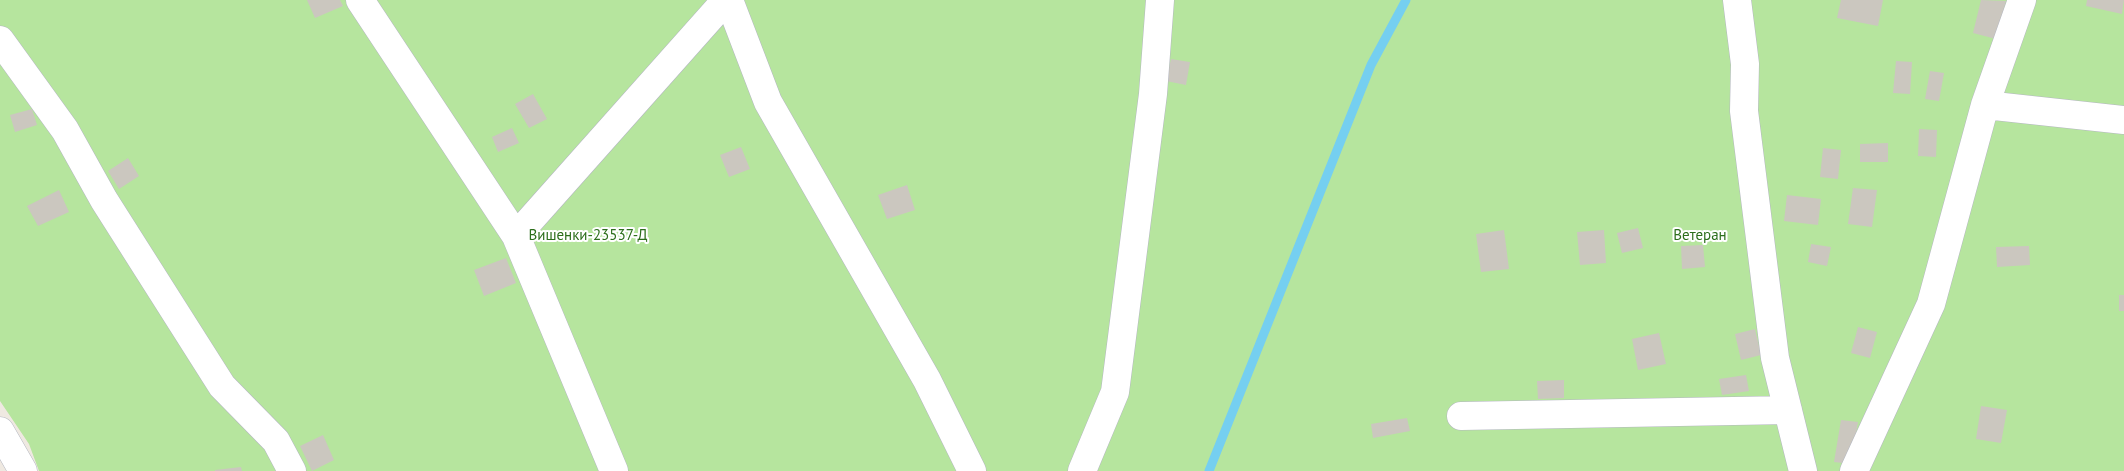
<!DOCTYPE html>
<html>
<head>
<meta charset="utf-8">
<style>
  body { margin:0 }
  canvas { display:block; background:#efe9e1 }
</style>
</head>
<body>
<canvas width="2124" height="471"></canvas>
<script>
const c = document.querySelector('canvas').getContext('2d');
c.lineJoin = 'round';
function paint(path, color) { c.fillStyle = color; c.fill(path, 'evenodd'); }
const poly = rows => new Path2D(rows.map(r => 'M' + r).join(''));
function trace(path, color, width, dash) { c.strokeStyle = color; c.lineWidth = width; c.lineCap = dash ? 'butt' : 'round'; c.setLineDash(dash || []); c.stroke(path); }
function drawText(font, color, halo, rows, align = 'center') {
  c.font = font + ' "PT Sans",sans-serif'; c.lineWidth = 4; c.setLineDash([]); c.textBaseline = 'middle'; c.strokeStyle = halo; c.fillStyle = color; for (const [text, x, y, turn = 0] of rows) {
    c.save(); c.translate(x, y); c.rotate((+turn || 0) * Math.PI / 180); c.textAlign = isNaN(turn) ? turn : align; if (halo) c.strokeText(text, 0, 0); c.fillText(text, 0, 0); c.restore();
  }
}
const green = poly([
  [0,0,2124,0,2124,471,39,471,29,444,0,401]
]);
const stream = poly([
  [1209,471,1371,65,1406,0]
]);
const building = poly([
  [307,0,340,0,343,6,315,18],
  [1841,0,1883,0,1878,26,1837,18],
  [1981,0,2006,1,1996,39,1973,33],
  [2087,0,2124,0,2122,14,2086,6],
  [1171,59,1190,62,1186,85,1166,81],
  [1896,61,1912,62,1910,94,1893,93],
  [1930,71,1944,73,1939,101,1925,99],
  [533,94,547,119,529,128,515,104],
  [32,109,37,125,15,132,10,115],
  [512,128,519,143,498,152,492,137],
  [1919,129,1937,130,1936,157,1918,156],
  [1888,143,1888,162,1860,162,1860,144],
  [741,147,750,169,729,177,720,155],
  [1823,148,1841,150,1838,179,1820,177],
  [128,158,139,176,119,189,108,171],
  [907,185,915,210,887,219,878,195],
  [1853,188,1877,190,1872,227,1848,224],
  [59,190,69,212,38,226,27,206],
  [1787,195,1821,199,1818,225,1784,221],
  [1638,228,1643,248,1622,253,1617,233],
  [1504,230,1509,269,1481,272,1476,234],
  [1604,230,1606,263,1580,265,1577,232],
  [1811,244,1831,247,1827,266,1808,262],
  [1703,245,1705,267,1682,269,1681,246],
  [2029,246,2030,265,1997,267,1996,247],
  [506,258,516,283,484,296,474,270],
  [2119,295,2124,295,2124,311,2119,311],
  [1858,327,1877,332,1870,358,1851,353],
  [1755,329,1761,355,1741,360,1735,334],
  [1659,333,1666,364,1638,370,1632,339],
  [1746,375,1749,391,1722,395,1719,379],
  [1564,380,1564,398,1538,399,1537,381],
  [1981,406,2007,410,2001,443,1976,439],
  [1407,418,1410,431,1373,438,1371,424],
  [1841,420,1858,422,1851,464,1834,462],
  [323,435,334,460,312,471,300,446],
  [241,467,242,471,215,471,215,470]
]);
const minor = poly([
  [360,0,516,236,614,471],
  [729,0,768,102,927,380,972,471],
  [1737,0,1745,64,1744,111,1775,358,1803,471],
  [0,40,65,130,104,200,222,386,276,441,292,471],
  [1985,105,2124,120],
  [516,236,726,0],
  [1461,416,1788,410],
  [0,431,23,471],
  [1082,471,1115,392,1153,94,1160,0],
  [1854,471,1931,304,1985,105,2022,0]
]);
const parkNames = [
  ["Вишенки-23537-Д",588,236],
  ["Ветеран",1700,236]
];
paint(green, '#b6e59e');
trace(stream, '#75cff0', 9);
paint(building, '#cbc7bf');
trace(minor, '#b4b7c1', 29);
trace(minor, '#fff', 28);
drawText('15px', '#2c6e1b', '#fff', parkNames);
</script>
</body>
</html>
